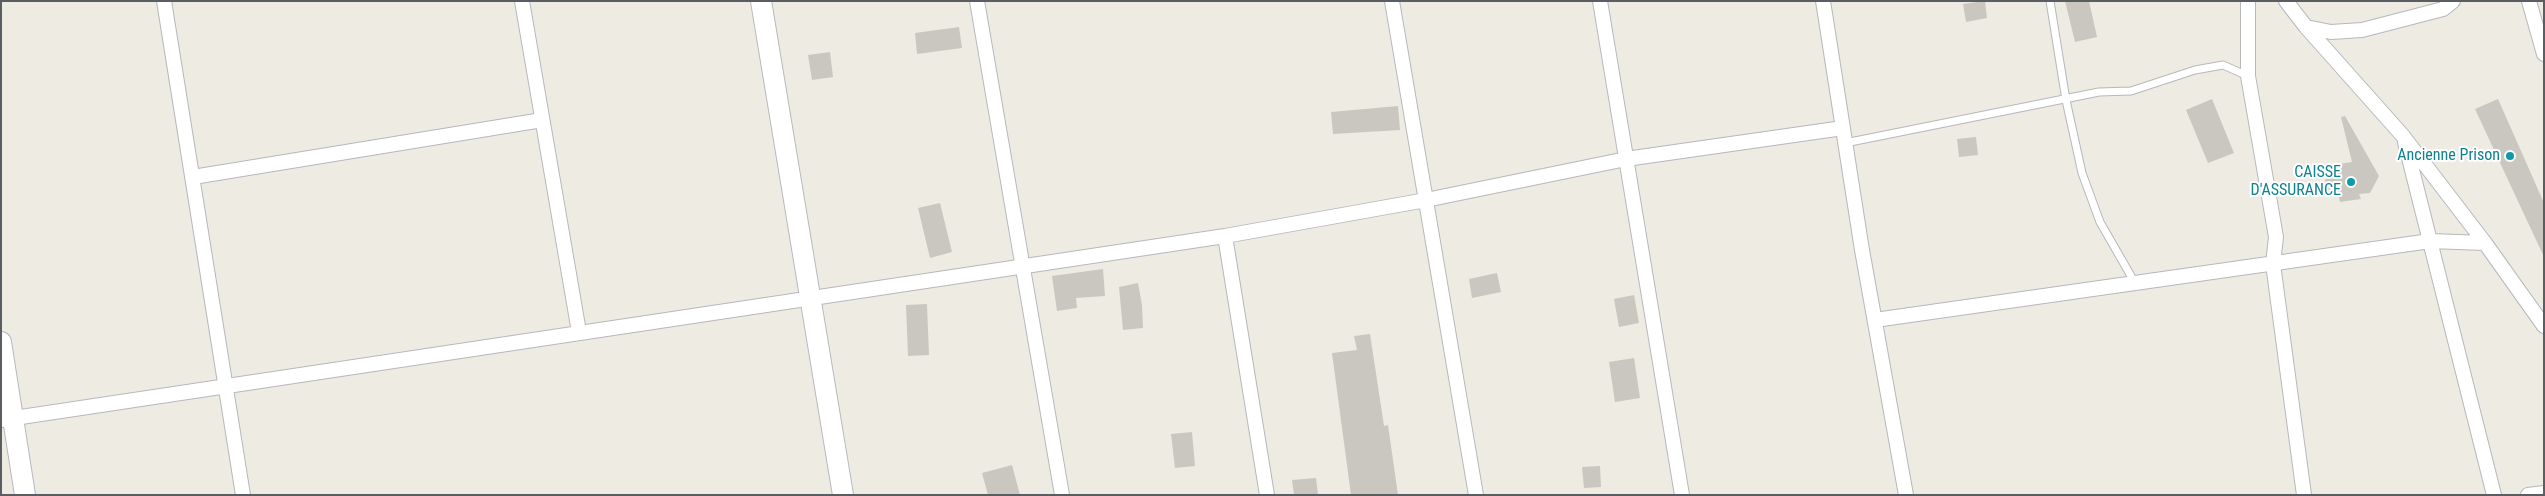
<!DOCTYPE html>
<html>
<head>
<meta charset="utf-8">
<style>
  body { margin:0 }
  #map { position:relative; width:2545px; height:496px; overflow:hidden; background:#edebe2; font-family:"Roboto Condensed",sans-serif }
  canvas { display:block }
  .frame { position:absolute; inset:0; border:2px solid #5a5e63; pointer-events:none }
</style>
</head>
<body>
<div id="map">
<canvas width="2545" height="496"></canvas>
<div class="frame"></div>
</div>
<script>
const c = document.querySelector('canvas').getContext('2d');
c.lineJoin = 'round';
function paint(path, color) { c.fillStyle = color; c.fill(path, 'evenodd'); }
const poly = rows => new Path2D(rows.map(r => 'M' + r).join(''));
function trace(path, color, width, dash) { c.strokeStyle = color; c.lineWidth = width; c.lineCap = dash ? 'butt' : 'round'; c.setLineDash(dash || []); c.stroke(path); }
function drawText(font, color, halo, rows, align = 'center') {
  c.font = font + ' "Roboto Condensed",sans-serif'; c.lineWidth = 4; c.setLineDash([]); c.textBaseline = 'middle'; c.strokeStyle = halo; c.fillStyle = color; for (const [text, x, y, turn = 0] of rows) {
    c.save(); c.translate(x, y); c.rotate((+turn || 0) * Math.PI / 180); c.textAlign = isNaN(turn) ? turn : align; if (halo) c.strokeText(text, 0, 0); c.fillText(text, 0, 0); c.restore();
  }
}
const building = poly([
  [1985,1,1987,18,1966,22,1963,4],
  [2065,1,2089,1,2097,37,2075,42],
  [959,27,962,48,917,54,915,33],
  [830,52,833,77,812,80,808,55],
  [2212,99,2234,153,2208,163,2186,110],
  [2498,99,2544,203,2544,257,2475,109],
  [1398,106,1400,130,1333,134,1331,112],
  [2345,116,2379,176,2370,193,2359,194,2361,199,2340,202,2338,193,2327,193,2325,180,2334,173,2333,165,2352,162,2341,117],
  [1976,137,1978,155,1959,157,1957,139],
  [940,203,952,252,930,258,918,208],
  [1103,269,1105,296,1076,298,1077,308,1057,311,1052,276],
  [1497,273,1501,292,1472,298,1469,279],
  [1138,283,1142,305,1143,328,1123,330,1119,287],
  [1634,295,1639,323,1619,327,1614,299],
  [927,304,929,355,908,356,906,305],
  [1370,334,1384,426,1388,425,1398,495,1351,495,1332,353,1357,350,1354,336],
  [1634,358,1640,398,1615,402,1609,362],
  [1192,432,1195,466,1175,468,1171,434],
  [1012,465,1020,495,988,495,982,473],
  [1600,466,1601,487,1584,488,1582,467],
  [1316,478,1318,495,1294,495,1292,480]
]);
const lane = poly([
  [2050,1,2066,100,2082,173,2100,222,2135,283],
  [1845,143,2099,92,2131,91,2195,70,2223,65,2248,76]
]);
const street = poly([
  [164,1,243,495],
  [522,1,579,332],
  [977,1,1062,495],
  [1392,1,1476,495],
  [1600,1,1682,495],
  [1823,1,1862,250,1906,495],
  [2248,1,2248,76,2276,237,2273,264,2304,495],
  [2286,1,2306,27,2403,136,2485,243,2544,326],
  [2529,1,2544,54],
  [2306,27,2331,32,2362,30,2443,9,2453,1],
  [2405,142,2494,495],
  [193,177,542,120],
  [1225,236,1267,495],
  [1875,320,2430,241,2485,243],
  [1,420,1225,236,1426,200,1626,159,1843,128],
  [2528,495,2544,493]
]);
const secondary = poly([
  [761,1,843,495],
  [1,342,25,495]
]);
const markers = [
  [2510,156,5,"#0f9aa8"],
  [2351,182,5,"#0f9aa8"]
];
const cultureNames = [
  ["Ancienne Prison",2500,156],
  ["CAISSE",2341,173],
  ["D'ASSURANCE",2341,191]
];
paint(building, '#cac7c1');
trace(lane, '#b5b8bd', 9);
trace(street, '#b5b8bd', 16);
trace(secondary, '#b6b9bf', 22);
trace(lane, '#fff', 7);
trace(street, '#fff', 14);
trace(secondary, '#fff', 20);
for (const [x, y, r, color] of markers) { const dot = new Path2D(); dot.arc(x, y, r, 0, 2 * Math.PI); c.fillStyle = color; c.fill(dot); trace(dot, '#fff', 2); }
drawText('16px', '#0d838f', '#fff', cultureNames, 'right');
</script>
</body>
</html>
